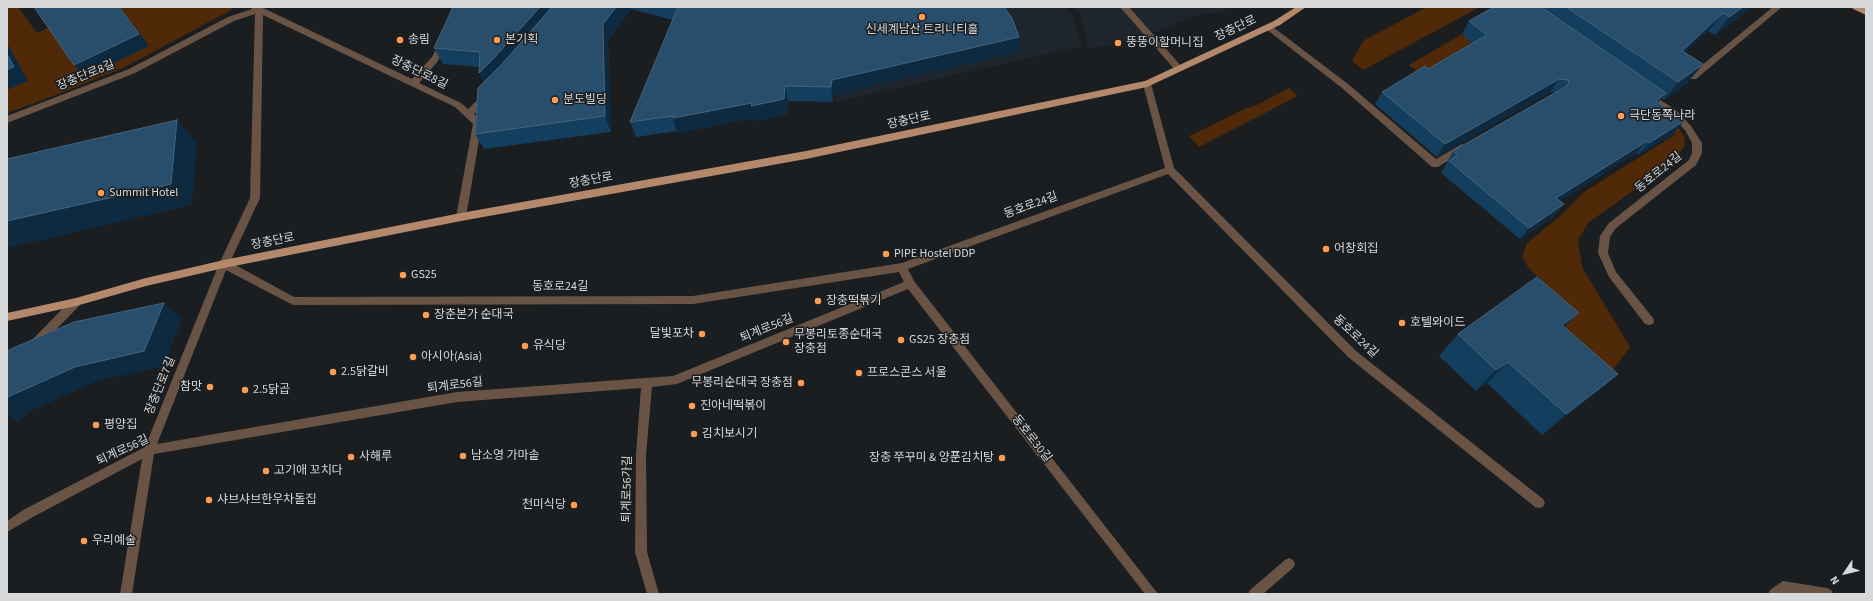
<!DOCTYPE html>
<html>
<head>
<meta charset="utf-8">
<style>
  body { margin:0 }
  #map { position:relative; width:1873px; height:601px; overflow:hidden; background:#1b1e20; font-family:"Source Sans 3",sans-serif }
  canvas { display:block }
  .frame { position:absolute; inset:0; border:8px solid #d6d8da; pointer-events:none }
  .north { position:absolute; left:1825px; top:553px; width:40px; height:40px; -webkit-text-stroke:3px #1b1e20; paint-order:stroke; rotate:235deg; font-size:11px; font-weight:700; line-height:16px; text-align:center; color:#d6d8da }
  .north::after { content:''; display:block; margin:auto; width:14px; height:18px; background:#d6d8da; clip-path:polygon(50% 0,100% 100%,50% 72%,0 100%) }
</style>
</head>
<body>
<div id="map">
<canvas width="1873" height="601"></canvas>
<div class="frame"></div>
<div class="north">N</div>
</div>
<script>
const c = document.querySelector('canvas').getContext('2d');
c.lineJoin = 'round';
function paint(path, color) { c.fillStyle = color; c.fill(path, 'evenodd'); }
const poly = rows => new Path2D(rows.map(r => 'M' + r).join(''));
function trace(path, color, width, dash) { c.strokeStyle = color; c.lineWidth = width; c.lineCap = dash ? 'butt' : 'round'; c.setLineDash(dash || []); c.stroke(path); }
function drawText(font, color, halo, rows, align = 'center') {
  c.font = font + ' "Source Sans 3","Noto Sans KR",sans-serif'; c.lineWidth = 3; c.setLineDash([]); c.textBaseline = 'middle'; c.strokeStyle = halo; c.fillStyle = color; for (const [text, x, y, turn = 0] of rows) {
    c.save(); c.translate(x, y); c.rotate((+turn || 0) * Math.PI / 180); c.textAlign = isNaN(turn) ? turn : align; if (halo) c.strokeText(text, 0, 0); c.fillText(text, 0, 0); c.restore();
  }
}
const built = poly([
  [844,7,1065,7,1071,13,1082,46,836,102],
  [1072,7,1234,7,1215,13,1200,14,1135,40,1089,49,1079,13]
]);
const green = poly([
  [7,7,18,7,37,33,54,25,63,36,124,7,231,7,233,9,125,67,61,93,7,113],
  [1427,7,1478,8,1363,70,1352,61,1363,41],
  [1462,34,1509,71,1426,78,1409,65],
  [1588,67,1673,118,1685,138,1684,147,1673,162,1588,223,1578,240,1582,267,1630,347,1600,387,1532,305,1543,281,1530,270,1522,257,1527,243,1559,217,1584,192,1676,134],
  [1289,88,1298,96,1199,147,1189,136,1247,108,1255,106]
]);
const street = poly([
  [251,7,261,7,412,79,432,57,440,41,446,41,447,43,438,61,419,83,461,103,468,109,484,94,490,94,491,96,474,114,482,123,466,217,461,221,456,217,473,124,455,107,263,15,260,198,230,262,294,297,693,296,902,263,1165,168,1143,84,1147,81,1151,84,1174,168,1356,351,1543,499,1545,503,1543,507,1539,508,1535,507,1348,357,1168,174,908,269,914,281,1158,594,1145,594,908,289,677,384,652,387,646,455,647,552,659,594,647,594,635,552,636,455,641,388,457,402,154,454,132,594,120,594,142,459,33,517,7,532,7,521,25,509,145,447,219,264,250,198,255,14,234,21,135,73,7,123,7,116,129,69,228,17,252,9,251,7],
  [226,270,293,305,693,304,899,272,904,282,673,376,457,392,157,444,226,270],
  [1120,7,1129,7,1182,67,1183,69,1182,71,1176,71,1120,7],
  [1773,7,1782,7,1696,79,1690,79,1689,77,1690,75,1773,7],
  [1269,24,1348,84,1436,159,1462,144,1465,146,1467,148,1465,150,1438,167,1432,167,1342,88,1266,29,1265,27,1269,24],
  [1654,96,1676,110,1691,126,1702,143,1702,153,1696,165,1615,229,1610,237,1608,253,1616,272,1653,318,1654,321,1653,324,1649,325,1645,324,1609,277,1598,253,1600,236,1609,223,1689,160,1692,153,1692,143,1685,130,1670,114,1651,101,1650,99,1654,96],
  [76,298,80,299,81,302,80,305,40,346,36,347,32,346,31,343,32,340,72,299,76,298],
  [1289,558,1293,560,1295,564,1293,568,1263,594,1248,594,1250,590,1285,560,1289,558],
  [1783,581,1827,588,1831,590,1833,594,1768,594,1770,590,1783,581]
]);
const primary = poly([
  [1296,7,1306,7,1280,25,1147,87,806,159,461,221,224,268,146,286,76,306,7,321,7,313,76,298,146,278,224,260,461,213,806,151,1145,81,1274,21,1296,7],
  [1852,7,1866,8,1866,15,1853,9,1852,7]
]);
const wall = poly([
  [453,7,1004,7,1019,37,1018,52,833,95,833,102,788,101,786,115,755,121,754,118,677,133,677,131,636,137,630,122,673,20,631,9,608,40,611,132,484,149,475,134,484,82,479,67,443,64,434,48],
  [1494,7,1750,7,1748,10,1715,35,1708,31,1685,52,1703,64,1688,82,1664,100,1662,98,1658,102,1684,121,1673,134,1638,155,1636,153,1560,201,1564,204,1554,216,1520,239,1441,173,1446,164,1453,151,1556,92,1550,92,1437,157,1375,104,1382,92,1428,69,1472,43,1462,34,1469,21],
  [1564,327,1618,374,1593,395,1542,435,1487,383,1476,391,1439,356,1458,334]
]);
const shadedWall = poly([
  [119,7,120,7,149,46,86,77,74,65],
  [540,7,561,7,487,88,479,73],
  [616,7,631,7,631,9,608,40,611,132,605,116,603,24],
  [1743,7,1750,7,1748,10,1715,35,1729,17],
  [1723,13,1708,31,1668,68,1682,51],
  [1019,37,1018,52,833,95,833,102,831,87,832,80],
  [7,43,28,81,7,90],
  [1703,64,1688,82,1664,100,1678,82],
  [1559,79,1550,92,1437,157,1445,144],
  [785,86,788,101,786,115,755,121,754,118,677,133,673,118,752,103],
  [1666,93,1655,106,1656,101],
  [177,120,197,143,192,205,7,248,7,221],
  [1684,121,1673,134,1638,155,1649,143],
  [1647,141,1636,153,1546,210,1556,198],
  [1564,204,1554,216,1520,239,1529,228],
  [164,303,182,318,164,366,97,381,33,410,18,422,7,415,7,398,10,396],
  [1579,313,1556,335,1562,325],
  [1508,362,1487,383,1476,391,1496,370],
  [1618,374,1593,395,1542,435,1566,414]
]);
const building = poly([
  [34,7,119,7,139,34,74,65,34,7],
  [453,7,540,7,494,58,479,73,480,52,434,48,453,7],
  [552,7,616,7,603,24,605,116,475,134,478,88,502,64,552,7],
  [678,7,1004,7,1012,18,1019,37,832,80,831,87,785,86,784,99,751,106,752,103,673,118,673,116,630,122,678,7],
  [1494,7,1541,7,1666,93,1656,101,1684,121,1649,143,1647,141,1556,198,1564,204,1529,228,1449,161,1458,155,1453,151,1567,86,1569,83,1568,80,1559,79,1445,144,1382,92,1425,66,1428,69,1487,35,1469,21,1494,7],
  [1566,7,1743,7,1729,17,1723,13,1682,51,1703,64,1678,82,1566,7],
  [7,54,14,67,7,70,7,54],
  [177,120,171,184,7,221,7,159,177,120],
  [1537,277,1579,313,1562,325,1618,374,1566,414,1508,362,1496,370,1458,334,1537,277],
  [164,303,144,351,75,367,10,396,7,398,7,351,11,349,74,322,164,303]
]);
const markers = [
  [922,17,4,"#fc9d53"],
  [400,40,4,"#fc9d53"],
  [497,40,4,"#fc9d53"],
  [1118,43,4,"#fc9d53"],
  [555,100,4,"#fc9d53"],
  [1621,116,4,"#fc9d53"],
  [101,193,4,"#fc9d53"],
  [1326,249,4,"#fc9d53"],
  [886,254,4,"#fc9d53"],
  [403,275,4,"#fc9d53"],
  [818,301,4,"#fc9d53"],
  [426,315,4,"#fc9d53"],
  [1402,323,4,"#fc9d53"],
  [702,334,4,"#fc9d53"],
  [901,340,4,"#fc9d53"],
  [786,342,4,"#fc9d53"],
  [525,346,4,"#fc9d53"],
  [413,357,4,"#fc9d53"],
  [333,372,4,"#fc9d53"],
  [859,373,4,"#fc9d53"],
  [801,383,4,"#fc9d53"],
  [210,387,4,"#fc9d53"],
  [245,390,4,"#fc9d53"],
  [692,406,4,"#fc9d53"],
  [96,425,4,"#fc9d53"],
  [694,434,4,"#fc9d53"],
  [463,456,4,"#fc9d53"],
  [351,457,4,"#fc9d53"],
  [1002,458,4,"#fc9d53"],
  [266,471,4,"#fc9d53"],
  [209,500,4,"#fc9d53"],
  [574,505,4,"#fc9d53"],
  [84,541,4,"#fc9d53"]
];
const streetNames = [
  ["장충단로",1236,29,-25],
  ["장충단로8길",419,73,26],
  ["장충단로8길",86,76,-22],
  ["장충단로",909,121,-12],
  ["동호로24길",1659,173,-39],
  ["장충단로",591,181,-10],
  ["동호로24길",1031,206,-20],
  ["장충단로",273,242,-11],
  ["동호로24길",560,287],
  ["퇴계로56길",767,329,-22],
  ["동호로24길",1355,337,43],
  ["장충단로7길",161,386,-68],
  ["퇴계로56길",455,386,-7],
  ["동호로30길",1031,439,52],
  ["퇴계로56길",123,451,-25],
  ["퇴계로56가길",628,489,-89]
];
const poiNames = [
  ["신세계남산 트리니티홀",922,30,"center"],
  ["송림",408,40],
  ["본기획",505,40],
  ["뚱뚱이할머니집",1126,43],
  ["분도빌딩",563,100],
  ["극단동쪽나라",1629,116],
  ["Summit Hotel",109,193],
  ["어창회집",1334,249],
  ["PIPE Hostel DDP",894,254],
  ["GS25",411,275],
  ["장충떡볶기",826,301],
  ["장춘본가 순대국",434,315],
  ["호텔와이드",1410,323],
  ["달빛포차",694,334,"right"],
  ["무봉리토종순대국",794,335],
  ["장충점",794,349],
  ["GS25 장충점",909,340],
  ["유식당",533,346],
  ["아시아(Asia)",421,357],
  ["2.5닭갈비",341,372],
  ["프로스콘스 서울",867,373],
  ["무봉리순대국 장충점",793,383,"right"],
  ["참맛",202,387,"right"],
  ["2.5닭곱",253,390],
  ["진아네떡볶이",700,406],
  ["평양집",104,425],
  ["김치보시기",702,434],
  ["남소영 가마솥",471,456],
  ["사해루",359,457],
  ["장충 쭈꾸미 & 양푼김치탕",994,458,"right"],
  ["고기애 꼬치다",274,471],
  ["샤브샤브한우차돌집",217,500],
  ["천미식당",566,505,"right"],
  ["우리예술",92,541]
];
paint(built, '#1e252c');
paint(green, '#4f2908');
paint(street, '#685345');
paint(primary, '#b4896b');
paint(wall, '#143e5e');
paint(shadedWall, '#0e2a40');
paint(building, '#294e6c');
trace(building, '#44647d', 1);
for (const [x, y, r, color] of markers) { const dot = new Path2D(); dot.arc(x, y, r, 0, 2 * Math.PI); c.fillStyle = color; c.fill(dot); trace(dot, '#1b1e20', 1.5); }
drawText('12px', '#d6d8da', '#1b1e20', streetNames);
drawText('12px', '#d6d8da', '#1b1e20', poiNames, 'left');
</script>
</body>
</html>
